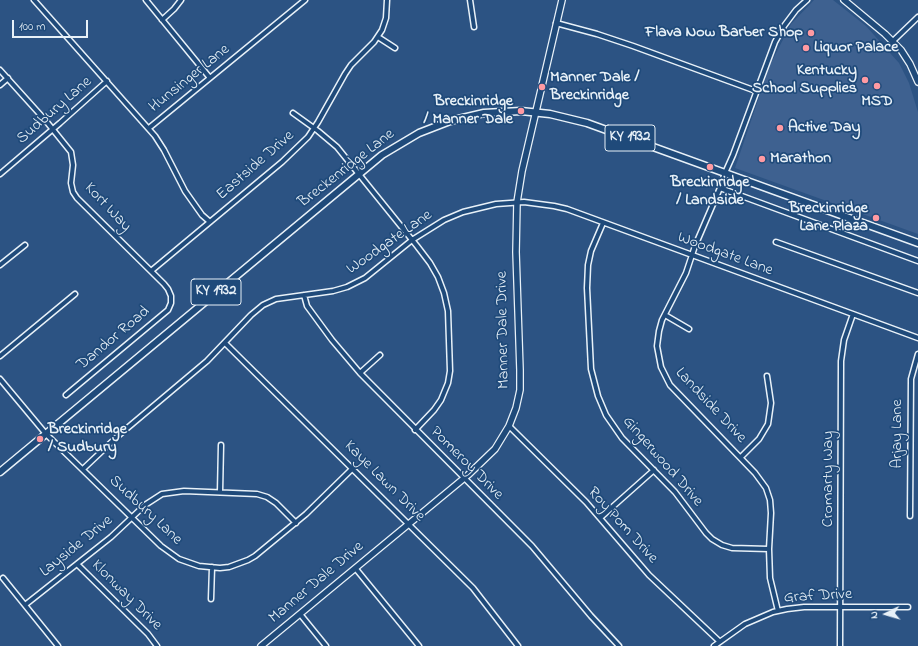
<!DOCTYPE html>
<html>
<head>
<meta charset="utf-8">
<style>
  body { margin:0 }
  #map { position:relative; width:918px; height:646px; overflow:hidden; background:#2c5383; font-family:"Indie Flower",sans-serif }
  canvas { display:block }
  .north { position:absolute; left:866px; top:594px; width:40px; height:40px; -webkit-text-stroke:3px #1f4a7a; paint-order:stroke; rotate:265deg; font-size:11px; font-weight:700; line-height:16px; text-align:center; color:#e8f1f8 }
  .north::after { content:''; display:block; margin:auto; width:14px; height:18px; background:#e8f1f8; clip-path:polygon(50% 0,100% 100%,50% 72%,0 100%) }
  .scale { position:absolute; left:12px; top:20px; width:76px; height:18px; box-sizing:border-box; border:2px solid #e8f1f8; border-top:0; padding-left:5px; font-size:12px; line-height:14px; white-space:nowrap; color:#e8f1f8; -webkit-text-stroke:3px #1f4a7a; paint-order:stroke }
</style>
</head>
<body>
<div id="map">
<canvas width="918" height="646"></canvas>
<div class="north">N</div>
<div class="scale">100 m</div>
</div>
<script>
const c = document.querySelector('canvas').getContext('2d');
c.lineJoin = 'round';
function paint(path, color) { c.fillStyle = color; c.fill(path, 'evenodd'); }
const poly = rows => new Path2D(rows.map(r => 'M' + r).join(''));
function trace(path, color, width, dash) { c.strokeStyle = color; c.lineWidth = width; c.lineCap = dash ? 'butt' : 'round'; c.setLineDash(dash || []); c.stroke(path); }
function drawText(font, color, halo, rows, align = 'center') {
  c.font = font + ' "Indie Flower",sans-serif'; c.lineWidth = 3.5; c.setLineDash([]); c.textBaseline = 'middle'; c.strokeStyle = halo; c.fillStyle = color; for (const [text, x, y, turn = 0] of rows) {
    c.save(); c.translate(x, y); c.rotate((+turn || 0) * Math.PI / 180); c.textAlign = isNaN(turn) ? turn : align; if (halo) c.strokeText(text, 0, 0); c.fillText(text, 0, 0); c.restore();
  }
}
const built = poly([
  [814,0,833,0,866,26,899,63,909,83,918,112,918,234,735,168,770,65,791,24]
]);
const street = poly([
  [34,0,155,136,164,150,185,191,202,215,210,222],
  [146,0,210,78],
  [470,0,474,27],
  [162,20,174,9,181,0],
  [556,23,597,34,633,46,756,91],
  [378,37,395,48],
  [893,41,918,17],
  [0,70,46,121,71,152,73,165,71,183,73,192,77,198,164,284,168,289,171,296,171,303,168,310,66,395],
  [0,85,8,78],
  [293,113,318,131,337,147,417,246,430,263,438,277,444,293,448,311,450,371,448,383,441,400,434,410,415,430],
  [149,128,305,0],
  [0,174,60,123,107,81],
  [720,188,918,261],
  [603,223,591,251,588,265,587,288,591,369,598,396,606,415,622,438,675,492,706,533,712,539,722,545,732,548,769,549],
  [776,242,918,293],
  [0,265,25,245],
  [151,271,282,162,308,137,318,122,345,74,351,65,374,42,382,30,386,18,387,0],
  [304,295,307,306,332,340,360,373,532,546,591,616,619,646],
  [665,315,689,329],
  [225,343,473,588,518,646],
  [0,356,75,294],
  [360,373,380,355],
  [0,379,46,434,161,546,179,559,199,566,220,568,229,567,248,560,255,556,306,514,353,468],
  [509,426,586,502,649,575,719,641],
  [741,457,759,439,768,424,771,403,767,376],
  [83,469,119,435,207,361,251,315,263,305,276,299,333,291,347,287,365,278,412,240,444,220,463,212,496,204,524,202,554,206,567,209,918,338],
  [220,492,221,445],
  [910,516,911,379,918,354],
  [600,518,654,470],
  [77,564,148,634,157,646],
  [356,569,419,646],
  [3,578,58,646],
  [211,599,212,567],
  [25,605,111,537,145,505,162,494,184,491,257,494,267,497,276,503,296,523],
  [778,611,770,578,769,549,771,513,770,500,766,488,755,473,670,385,661,367,657,346,659,331,662,320,686,273,695,246,720,188,725,173,733,155,775,42,784,26,796,10,807,0],
  [300,614,326,646],
  [714,646,745,624,773,612,787,609,804,607,908,607],
  [840,646,841,361,844,340,853,314]
]);
const secondary = poly([
  [844,0,885,34,901,50,910,64,918,82],
  [261,646,468,475,495,449,509,426,516,408,520,390,520,370,516,252,517,202,522,171,562,0]
]);
const primary = poly([
  [0,472,382,155,419,133,450,121,484,113,521,111,550,114,587,123,918,243]
]);
const markers = [
  [811,33,4,"#ff9aa2"],
  [806,48,4,"#ff9aa2"],
  [865,80,4,"#ff9aa2"],
  [877,86,4,"#ff9aa2"],
  [542,87,4,"#ff9aa2"],
  [521,111,4,"#ff9aa2"],
  [780,128,4,"#ff9aa2"],
  [762,159,4,"#ff9aa2"],
  [710,167,4,"#ff9aa2"],
  [876,218,4,"#ff9aa2"],
  [40,439,4,"#ff9aa2"]
];
const shields = [
  [630,138,50],
  [216,292,50]
];
const shieldNames = [
  ["KY 1932",630,138],
  ["KY 1932",216,292]
];
const poiNames = [
  ["Flava Now Barber Shop",803,33,"right"],
  ["Liquor Palace",814,48],
  ["Kentucky",857,71,"right"],
  ["School Supplies",857,89,"right"],
  ["Manner Dale /",550,78],
  ["Breckinridge",550,96],
  ["Breckinridge",513,102,"right"],
  ["/ Manner Dale",513,120,"right"],
  ["MSD",877,102,"center"],
  ["Active Day",788,128],
  ["Marathon",770,159],
  ["Breckinridge",710,183,"center"],
  ["/ Landside",710,201,"center"],
  ["Breckinridge",868,209,"right"],
  ["Lane Plaza",868,227,"right"],
  ["Breckinridge",48,430],
  ["/ Sudbury",48,448]
];
const streetNames = [
  ["Hunsinger Lane",190,79,-39],
  ["Sudbury Lane",55,111,-41],
  ["Eastside Drive",256,166,-41],
  ["Breckenridge Lane",347,169,-38],
  ["Kort Way",107,208,47],
  ["Woodgate Lane",390,243,-35],
  ["Woodgate Lane",725,255,20],
  ["Manner Dale Drive",504,330,-91],
  ["Dandor Road",114,339,-40],
  ["Landside Drive",710,406,47],
  ["Arjay Lane",898,434,-90],
  ["Gingerwood Drive",662,462,49],
  ["Pomeroy Drive",466,464,45],
  ["Cromarty Way",829,479,-90],
  ["Kaye Lawn Drive",384,482,45],
  ["Sudbury Lane",145,511,43],
  ["Roy Pom Drive",622,526,48],
  ["Layside Drive",77,547,-39],
  ["Manner Dale Drive",317,583,-40],
  ["Klonway Drive",126,596,45],
  ["Graf Drive",818,597,-3]
];
paint(built, '#3e6190');
trace(street, '#e8f1f8', 7);
trace(secondary, '#e8f1f8', 8);
trace(primary, '#e8f1f8', 9);
trace(street, '#1f4a7a', 4);
trace(secondary, '#1f4a7a', 5.5);
trace(primary, '#1f4a7a', 6);
for (const [x, y, r, color] of markers) { const dot = new Path2D(); dot.arc(x, y, r, 0, 2 * Math.PI); c.fillStyle = color; c.fill(dot); trace(dot, '#1f4a7a', 1.5); }
for (const [x, y, w] of shields) { const box = new Path2D(); box.roundRect(x - w / 2, y - 13, w, 26, 3); c.fillStyle = '#1f4a7a'; c.fill(box); trace(box, '#e8f1f8', 1); }
drawText('bold 15px', '#e8f1f8', null, shieldNames);
drawText('bold 16px', '#e8f1f8', '#1f4a7a', poiNames, 'left');
drawText('16px', '#e8f1f8', '#1f4a7a', streetNames);
</script>
</body>
</html>
